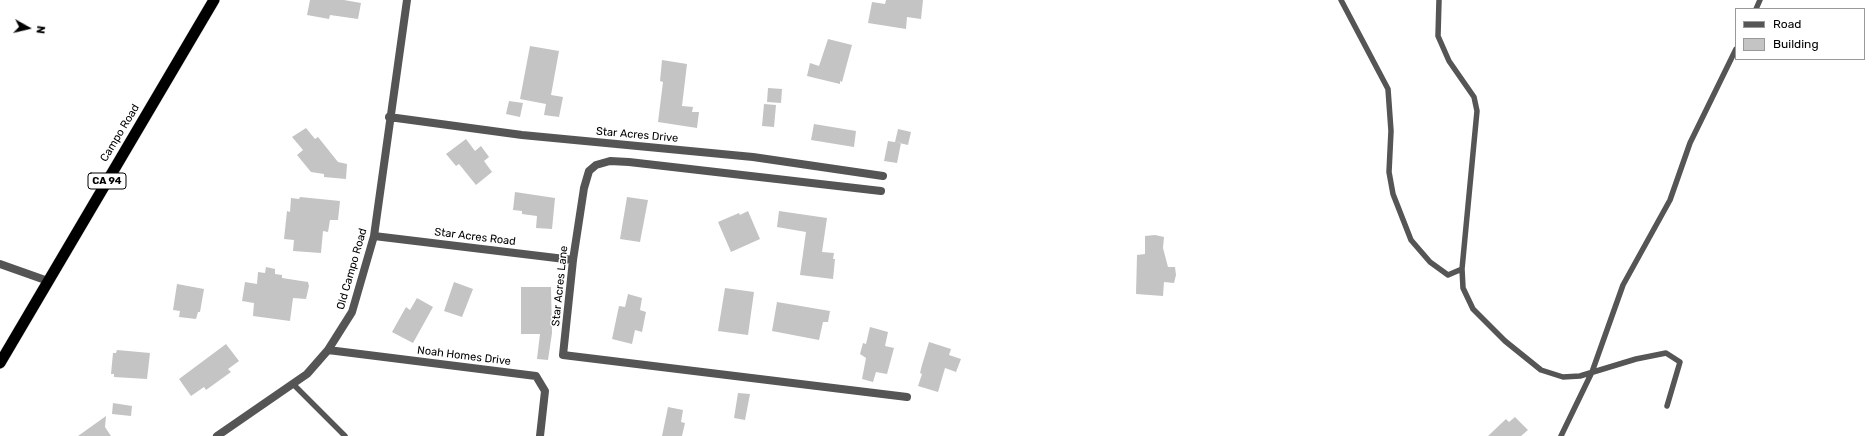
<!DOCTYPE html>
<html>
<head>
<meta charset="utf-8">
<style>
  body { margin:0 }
  #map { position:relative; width:1873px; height:436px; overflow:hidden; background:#fff; font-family:Rubik,sans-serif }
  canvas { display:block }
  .legend { position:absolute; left:1735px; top:8px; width:130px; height:52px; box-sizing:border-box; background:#fff; border:1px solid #999; margin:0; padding:5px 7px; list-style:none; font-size:12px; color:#000 }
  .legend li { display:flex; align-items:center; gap:8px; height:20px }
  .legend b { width:20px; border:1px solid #999 }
  .north { position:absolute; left:8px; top:8px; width:40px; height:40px; -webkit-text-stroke:3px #fff; paint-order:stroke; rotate:98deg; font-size:11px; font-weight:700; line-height:16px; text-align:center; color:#000 }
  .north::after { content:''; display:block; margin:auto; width:14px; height:18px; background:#000; clip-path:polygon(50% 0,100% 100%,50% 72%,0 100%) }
</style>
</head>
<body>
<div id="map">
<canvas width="1873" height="436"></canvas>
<ul class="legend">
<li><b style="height:5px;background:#555"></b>Road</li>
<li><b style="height:11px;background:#c4c4c4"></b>Building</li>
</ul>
<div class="north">N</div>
</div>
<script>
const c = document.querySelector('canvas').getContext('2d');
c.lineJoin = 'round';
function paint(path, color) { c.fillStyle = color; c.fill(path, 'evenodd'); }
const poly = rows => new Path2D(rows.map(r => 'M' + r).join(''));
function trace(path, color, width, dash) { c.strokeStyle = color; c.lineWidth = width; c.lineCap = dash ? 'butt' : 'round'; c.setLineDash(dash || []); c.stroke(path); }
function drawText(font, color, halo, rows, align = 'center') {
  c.font = font + ' Rubik,sans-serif'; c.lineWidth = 3; c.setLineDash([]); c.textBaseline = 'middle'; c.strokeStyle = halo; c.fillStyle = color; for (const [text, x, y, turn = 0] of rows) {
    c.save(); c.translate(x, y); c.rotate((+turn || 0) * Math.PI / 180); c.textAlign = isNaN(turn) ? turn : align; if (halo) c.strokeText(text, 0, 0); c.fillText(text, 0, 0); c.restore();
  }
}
const building = poly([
  [310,0,344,0,361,3,358,19,330,15,329,19,307,15],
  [886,0,923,0,921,19,907,17,906,29,868,23,872,2,885,4],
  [828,39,852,45,842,82,840,81,840,84,807,76,810,63,819,66],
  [530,46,559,51,551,95,563,97,559,117,544,115,546,104,520,99],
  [662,60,687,64,682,106,693,107,692,112,699,112,697,128,658,122,663,82,660,81],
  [768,88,782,89,781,103,767,102],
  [509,101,523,103,520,117,506,114],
  [764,104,776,105,774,127,762,126],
  [814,124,856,131,854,147,811,140],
  [306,128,315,139,318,137,338,162,347,164,346,179,324,177,324,174,311,172,297,155,303,150,292,137],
  [898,129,911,132,908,145,895,142],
  [466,139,475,151,481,146,489,157,484,161,492,172,476,185,459,164,456,166,446,154],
  [888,141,901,143,897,163,884,161],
  [515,192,555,198,552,229,536,228,537,216,522,214,522,211,513,210],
  [300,197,340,201,338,220,330,220,328,232,323,231,321,253,293,251,294,240,284,239,287,211,290,212,291,198,299,199],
  [627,197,648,200,640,242,620,239],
  [748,211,760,239,731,252,718,222,739,213,740,215],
  [779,211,827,218,822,252,834,253,833,259,835,259,833,279,800,275,806,232,777,227],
  [1155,235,1164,237,1163,248,1168,267,1175,267,1176,275,1174,283,1164,282,1163,296,1136,294,1137,255,1145,254,1145,236],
  [266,267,275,269,275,274,282,275,282,278,308,282,309,286,306,299,293,298,290,321,253,316,254,303,242,301,245,282,257,284,258,272,265,273],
  [454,282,473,289,462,317,444,311],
  [177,284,204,289,200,312,198,312,196,319,179,317,180,311,173,310],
  [521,287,551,287,552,333,548,360,537,359,540,334,521,334],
  [725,288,754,292,748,335,718,331],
  [628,294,642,298,640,310,646,312,642,332,635,330,632,344,612,339,619,306,625,307],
  [417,298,433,307,413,343,392,332,406,307,410,310],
  [777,302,830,311,828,322,823,322,819,340,772,331],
  [870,327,888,332,885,346,894,348,887,374,876,372,873,382,862,379,866,358,860,354,863,343,866,344],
  [929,342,951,349,949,355,961,359,956,372,945,368,938,392,918,386,922,374,920,373,922,365],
  [226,344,239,361,228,369,231,372,206,390,204,387,191,396,179,379],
  [117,350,150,353,147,379,114,377,114,374,111,374,113,353,116,353],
  [738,393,750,394,745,420,734,418],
  [113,403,132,406,131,416,112,414],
  [668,407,683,410,681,422,685,423,682,436,662,436],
  [106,416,105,427,111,436,78,436],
  [1515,417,1528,430,1521,436,1488,436,1506,419,1509,422]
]);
const service = poly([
  [1341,0,1388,89,1391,131,1389,172,1393,194,1411,240,1430,262,1448,275,1462,269],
  [1439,0,1438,36,1449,61,1474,97,1477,111,1462,269,1463,288,1473,309,1505,341,1541,370,1563,377,1580,376,1636,359,1666,353,1680,362,1667,406],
  [1756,9,1760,0],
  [293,384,345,436],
  [1561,436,1592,372,1623,285,1670,200,1690,143,1736,49]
]);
const minor = poly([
  [389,117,522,135,753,157,883,176],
  [881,191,629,162,610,161,596,165,589,171,584,188,573,260,563,355,907,397],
  [374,236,573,260],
  [0,264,48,281],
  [328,350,536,376,545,391,540,436],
  [217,436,307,374,328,350,352,312,374,236,407,0]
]);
const trunk = poly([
  [0,363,214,0]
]);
const shields = [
  [107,181,38]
];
const shieldNames = [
  ["CA 94",107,181]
];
const streetNames = [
  ["Campo Road",120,133,-59],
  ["Star Acres Drive",637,135,5],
  ["Star Acres Road",475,237,7],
  ["Old Campo Road",352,269,-74],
  ["Star Acres Lane",560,286,-84],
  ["Noah Homes Drive",464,356,7]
];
paint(building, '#c4c4c4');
trace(trunk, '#dbdbdb', 12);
trace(service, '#555', 5.5);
trace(minor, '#555', 8);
trace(trunk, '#000', 11);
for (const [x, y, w] of shields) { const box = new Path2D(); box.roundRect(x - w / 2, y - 8, w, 16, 3); c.fillStyle = '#fff'; c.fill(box); trace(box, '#000', 1); }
drawText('bold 10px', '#000', null, shieldNames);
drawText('11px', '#000', '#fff', streetNames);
</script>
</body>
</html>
